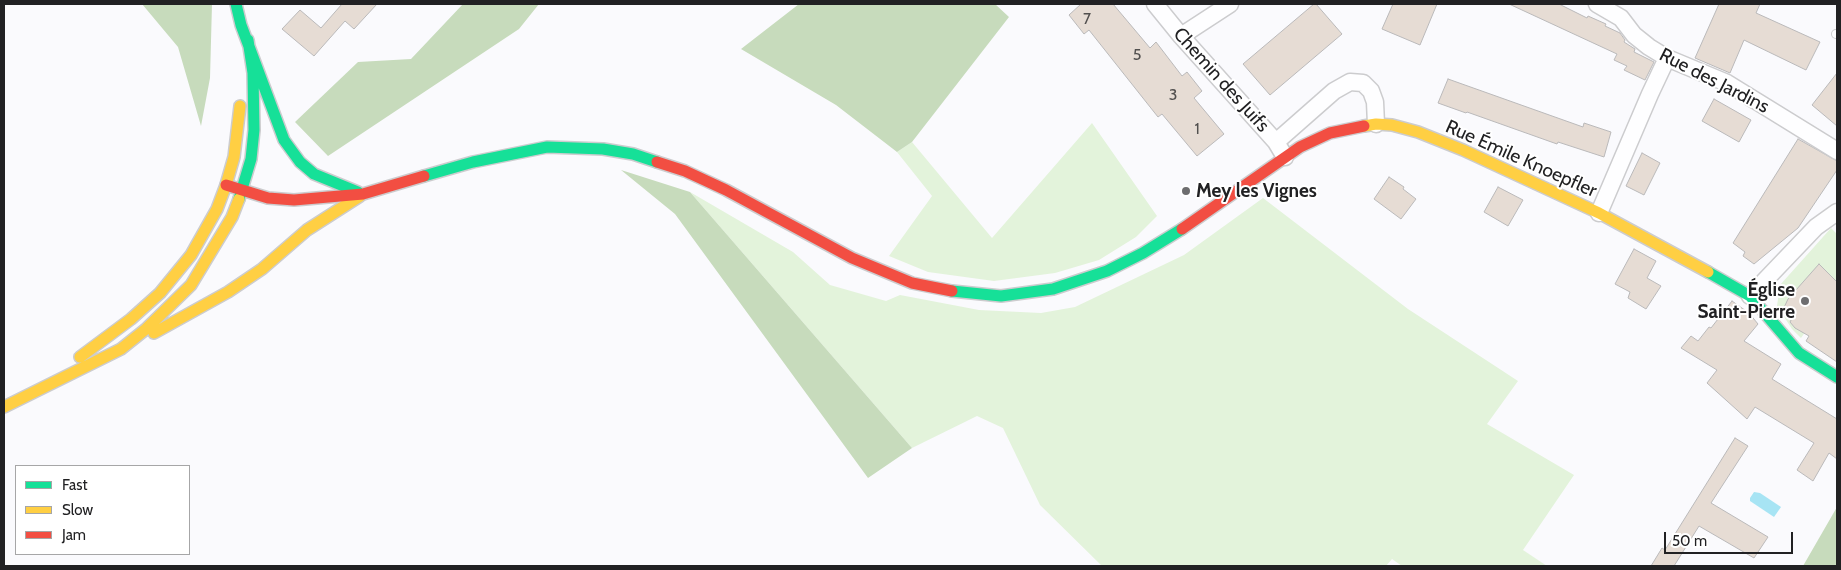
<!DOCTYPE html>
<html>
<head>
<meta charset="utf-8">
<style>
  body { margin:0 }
  #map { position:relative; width:1841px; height:570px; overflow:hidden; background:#fafafd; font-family:Cabin,sans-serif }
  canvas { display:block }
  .frame { position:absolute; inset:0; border:5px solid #212123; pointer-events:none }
  .legend { position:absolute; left:15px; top:465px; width:175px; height:90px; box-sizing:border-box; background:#fff; border:1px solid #a6a6a7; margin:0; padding:6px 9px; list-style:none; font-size:15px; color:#212123 }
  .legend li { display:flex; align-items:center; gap:10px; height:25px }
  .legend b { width:25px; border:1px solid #a6a6a7 }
  .scale { position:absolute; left:1664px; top:532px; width:129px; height:22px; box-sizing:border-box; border:2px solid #212123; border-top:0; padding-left:6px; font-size:15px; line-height:18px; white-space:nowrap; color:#212123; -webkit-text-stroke:4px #fff; paint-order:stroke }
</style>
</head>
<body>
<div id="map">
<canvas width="1841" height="570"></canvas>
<div class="frame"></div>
<ul class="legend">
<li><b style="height:6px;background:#16e098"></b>Fast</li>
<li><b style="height:6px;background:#ffcf43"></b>Slow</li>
<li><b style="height:6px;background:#f24e42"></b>Jam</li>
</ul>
<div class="scale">50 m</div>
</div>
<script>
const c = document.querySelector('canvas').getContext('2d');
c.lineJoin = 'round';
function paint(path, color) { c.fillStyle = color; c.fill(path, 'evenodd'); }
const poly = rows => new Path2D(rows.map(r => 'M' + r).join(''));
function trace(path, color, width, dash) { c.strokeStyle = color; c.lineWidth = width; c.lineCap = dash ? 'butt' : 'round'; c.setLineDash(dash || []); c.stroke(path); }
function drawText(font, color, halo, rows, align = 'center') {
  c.font = font + ' Cabin,sans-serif'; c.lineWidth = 4; c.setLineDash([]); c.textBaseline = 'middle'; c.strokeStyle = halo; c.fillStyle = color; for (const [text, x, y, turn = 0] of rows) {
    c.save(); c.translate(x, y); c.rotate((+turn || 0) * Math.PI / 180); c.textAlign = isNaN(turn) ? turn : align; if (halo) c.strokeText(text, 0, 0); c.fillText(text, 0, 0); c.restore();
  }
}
const green = poly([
  [1092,123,1157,216,1136,237,1099,260,1055,273,994,281,928,272,889,256,932,196,897,152,912,142,992,238],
  [690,192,793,252,830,285,886,301,900,295,979,310,1041,313,1075,307,1184,255,1263,198,1408,309,1518,381,1487,424,1574,475,1523,550,1547,566,1402,566,1392,559,1386,566,1102,566,1040,505,1003,428,977,416,912,448],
  [1831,228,1837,234,1837,286,1801,338,1792,329,1777,306,1780,285]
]);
const forest = poly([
  [142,4,212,4,210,78,201,126,178,47],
  [463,4,539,4,519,29,328,156,295,122,358,62,411,59],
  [799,4,995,4,1009,17,912,142,897,152,836,105,741,49],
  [621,170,690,192,912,448,868,478,675,214],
  [1837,507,1837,566,1803,566]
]);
const water = poly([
  [1754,492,1760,493,1781,507,1774,517,1750,501,1750,498]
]);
const building = poly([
  [342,4,377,4,354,29,345,21,314,56,282,29,300,10,321,28,342,4],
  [1081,4,1113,4,1150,48,1156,42,1182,76,1187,72,1202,91,1194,98,1224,134,1197,156,1162,114,1158,117,1089,30,1084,34,1069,15,1081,4],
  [1314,4,1316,4,1342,34,1270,95,1243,64,1314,4],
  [1393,4,1437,4,1420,45,1382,29,1393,4],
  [1509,4,1559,4,1587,18,1588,16,1606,24,1605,26,1620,33,1625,40,1624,42,1635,49,1634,52,1654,62,1645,80,1624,70,1627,66,1614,60,1617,54,1509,4],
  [1719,4,1760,4,1756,13,1820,42,1806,70,1744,40,1730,73,1695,58,1719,4],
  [1837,73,1837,126,1812,105,1837,73],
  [1448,79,1583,127,1584,123,1611,132,1604,157,1558,142,1557,144,1467,112,1466,113,1438,103,1448,79],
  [1714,99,1751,120,1739,142,1702,121,1714,99],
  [1798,139,1837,161,1837,170,1798,228,1754,264,1743,256,1745,252,1733,243,1798,139],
  [1642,153,1660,163,1644,195,1626,186,1642,153],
  [1389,177,1404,187,1403,189,1416,199,1401,219,1374,199,1389,177],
  [1498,187,1523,200,1508,226,1484,212,1498,187],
  [1634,249,1656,261,1647,278,1661,286,1646,309,1628,298,1630,292,1615,284,1634,249],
  [1819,264,1837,282,1837,362,1806,341,1809,336,1795,328,1790,322,1795,313,1783,314,1782,312,1788,299,1819,264],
  [1732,301,1749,313,1758,324,1744,341,1781,364,1772,379,1837,419,1837,459,1829,453,1813,481,1797,470,1814,443,1755,407,1747,419,1707,383,1717,370,1681,348,1691,336,1698,341,1709,327,1711,328,1732,301],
  [1735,438,1748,446,1711,503,1768,537,1754,558,1699,526,1674,566,1651,566,1662,548,1665,550,1735,438]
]);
const lane = poly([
  [1836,34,1837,34]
]);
const street = poly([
  [1155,4,1181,36,1276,142,1285,157],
  [1597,4,1621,18,1634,35,1649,47,1667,58,1727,83,1837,151],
  [1181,36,1230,4],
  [1276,142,1334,91,1350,82,1363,83,1371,91,1375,102,1376,124],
  [1599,213,1650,94,1667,58],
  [1750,296,1816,227,1837,212]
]);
const fast = poly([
  [236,4,241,25,284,140,300,162,314,174,358,192],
  [424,176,473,162,547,147,603,149,633,154,657,162],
  [239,199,251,159,254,130,253,73,248,40],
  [1708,272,1750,296,1799,353,1837,377],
  [952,291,1001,296,1053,289,1107,271,1143,253,1182,229]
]);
const slow = poly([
  [1364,126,1376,124,1392,125,1418,132,1463,150,1599,213,1708,272],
  [154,333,228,292,262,269,307,230,360,196],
  [80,357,131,319,160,293,191,255,217,209,226,185,234,157,240,106],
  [4,407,121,349,146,329,191,285,232,217,239,199]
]);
const jam = poly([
  [657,162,685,171,726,190,852,258,912,283,952,291],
  [226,185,268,198,294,200,363,194,424,176],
  [1182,229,1300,147,1330,133,1364,126]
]);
const markers = [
  [1186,191,5,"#6d6d6f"],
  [1805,301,5,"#6d6d6f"]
];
const numberNames = [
  ["7",1087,19],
  ["5",1137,55],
  ["3",1173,95],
  ["1",1197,129]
];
const streetNames = [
  ["Chemin des Juifs",1221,80,48],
  ["Rue des Jardins",1714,81,27],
  ["Rue Émile Knoepfler",1521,159,24]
];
const poiNames = [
  ["Mey les Vignes",1196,191],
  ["Église",1795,290,"right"],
  ["Saint-Pierre",1795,312,"right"]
];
paint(green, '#e3f3db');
paint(forest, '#c7dbbc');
paint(water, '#a7e4f4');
paint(building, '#e6dcd4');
trace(building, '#bab9ba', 1);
trace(lane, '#ccccce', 10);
trace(street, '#ccccce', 19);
trace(fast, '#ccccce', 14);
trace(slow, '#ccccce', 14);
trace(jam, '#ccccce', 14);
trace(lane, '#fefeff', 8);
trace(street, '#fefeff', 16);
trace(fast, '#16e098', 11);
trace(slow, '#ffcf43', 11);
trace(jam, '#f24e42', 11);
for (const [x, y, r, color] of markers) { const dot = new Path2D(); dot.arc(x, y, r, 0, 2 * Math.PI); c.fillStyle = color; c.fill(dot); trace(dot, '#fff', 2); }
drawText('16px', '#52504f', null, numberNames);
drawText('19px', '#212123', '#fff', streetNames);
drawText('bold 19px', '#212123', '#fff', poiNames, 'left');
</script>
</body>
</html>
